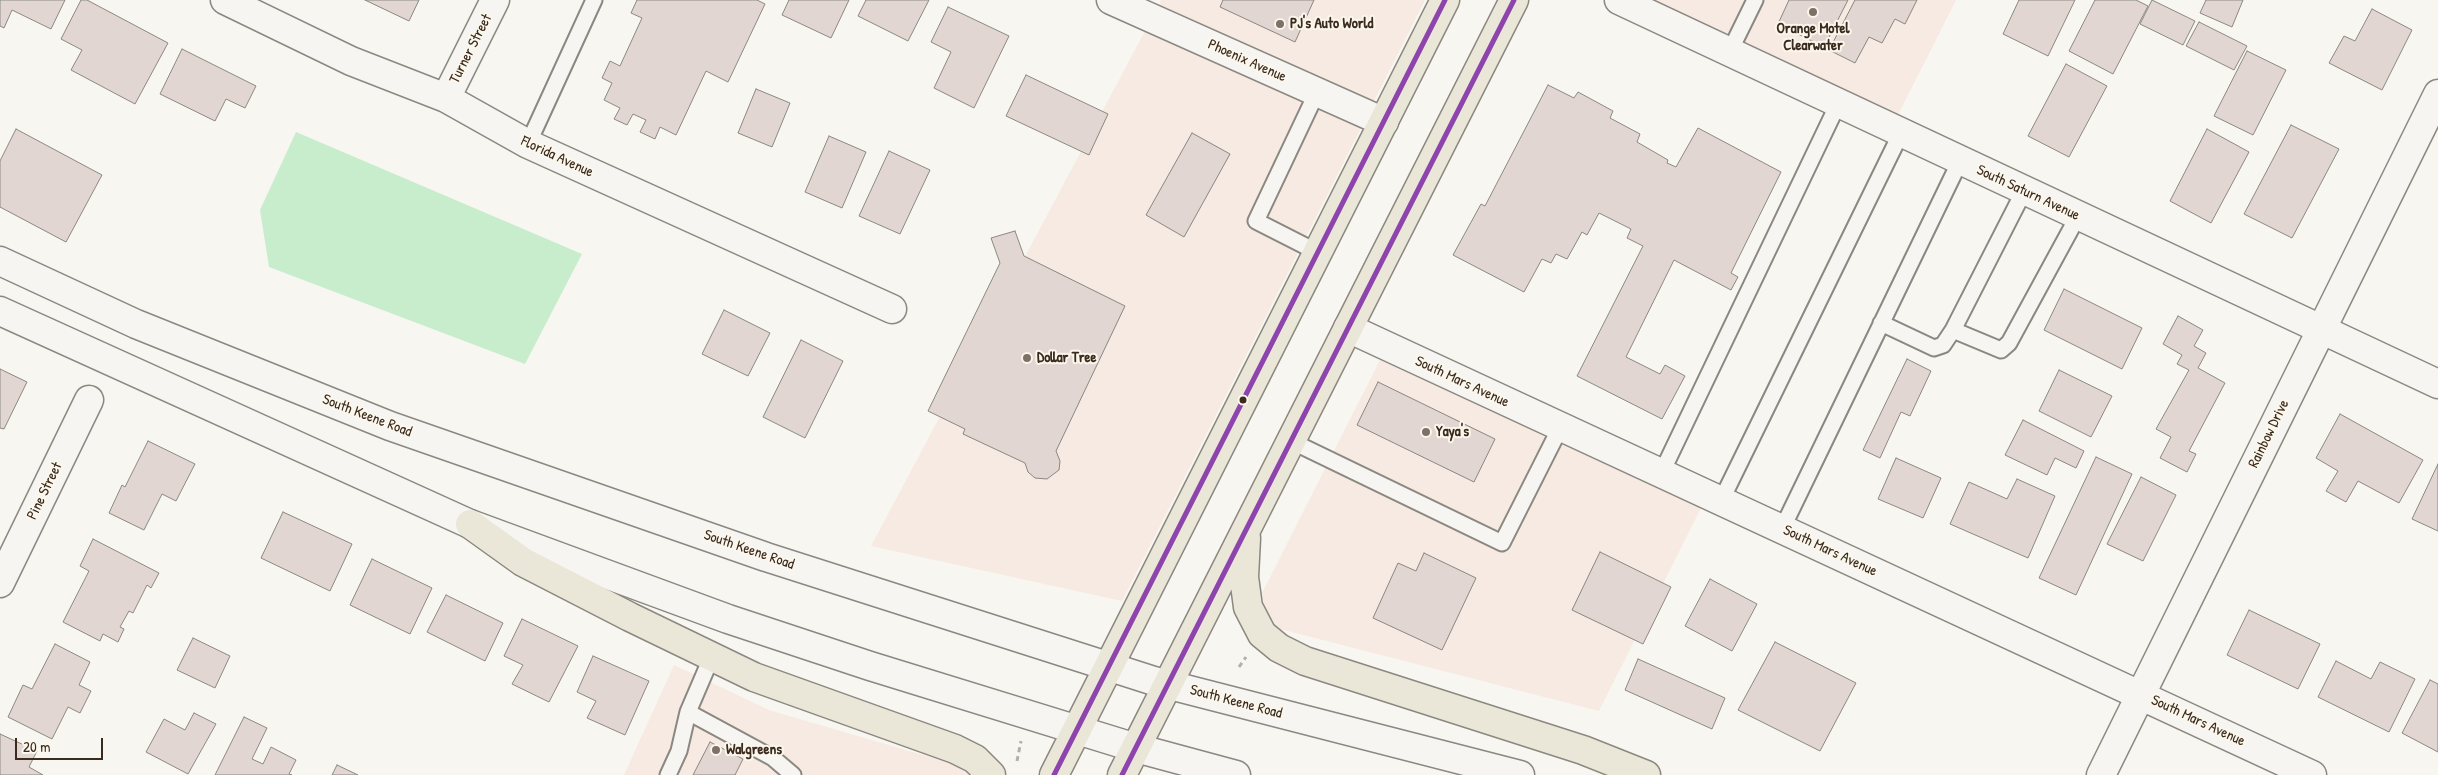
<!DOCTYPE html>
<html>
<head>
<meta charset="utf-8">
<style>
  body { margin:0 }
  #map { position:relative; width:2438px; height:775px; overflow:hidden; background:#f8f6f0; font-family:"Patrick Hand",sans-serif }
  canvas { display:block }
  .scale { position:absolute; left:15px; top:738px; width:88px; height:22px; box-sizing:border-box; border:2px solid #3b2a1e; border-top:0; padding-left:6px; font-size:15px; line-height:18px; white-space:nowrap; color:#3b2a1e; -webkit-text-stroke:4px #fbf7ec; paint-order:stroke }
</style>
</head>
<body>
<div id="map">
<canvas width="2438" height="775"></canvas>
<div class="scale">20 m</div>
</div>
<script>
const c = document.querySelector('canvas').getContext('2d');
c.lineJoin = 'round';
function paint(path, color) { c.fillStyle = color; c.fill(path, 'evenodd'); }
const poly = rows => new Path2D(rows.map(r => 'M' + r).join(''));
function trace(path, color, width, dash) { c.strokeStyle = color; c.lineWidth = width; c.lineCap = dash ? 'butt' : 'round'; c.setLineDash(dash || []); c.stroke(path); }
function drawText(font, color, halo, rows, align = 'center') {
  c.font = font + ' "Patrick Hand",sans-serif'; c.lineWidth = 4; c.setLineDash([]); c.textBaseline = 'middle'; c.strokeStyle = halo; c.fillStyle = color; for (const [text, x, y, turn = 0] of rows) {
    c.save(); c.translate(x, y); c.rotate((+turn || 0) * Math.PI / 180); c.textAlign = isNaN(turn) ? turn : align; if (halo) c.strokeText(text, 0, 0); c.fillText(text, 0, 0); c.restore();
  }
}
const built = poly([
  [1161,0,1425,0,1374,101,1159,5],
  [1654,0,1956,0,1898,115],
  [1145,31,1361,128,1122,601,871,546],
  [1380,360,1701,508,1599,711,1280,629,1275,625,1264,604,1262,593],
  [674,665,769,710,950,763,970,775,624,775]
]);
const green = poly([
  [296,132,582,254,525,364,269,267,260,210]
]);
const building = poly([
  [0,0,65,0,51,29,12,10,4,28,0,26,0,0],
  [81,0,87,0,168,43,135,104,71,70,82,50,61,39,81,0],
  [365,0,419,0,409,21,365,0],
  [637,0,757,0,765,4,728,82,706,71,676,135,660,127,655,139,640,132,646,120,633,114,627,125,614,119,620,108,604,100,612,83,602,78,610,61,620,66,642,18,631,13,637,0],
  [789,0,849,0,831,38,782,15,789,0],
  [866,0,929,0,908,41,858,16,866,0],
  [1223,0,1314,0,1295,42,1220,7,1223,0],
  [1789,0,1848,0,1824,47,1778,24,1789,0],
  [1855,0,1917,0,1905,24,1895,19,1882,43,1869,37,1855,63,1829,50,1855,0],
  [2019,0,2075,0,2048,56,2003,34,2019,0],
  [2095,0,2136,0,2148,6,2113,74,2069,51,2095,0],
  [2152,0,2195,21,2183,45,2140,24,2152,0],
  [2206,0,2243,0,2232,27,2200,13,2206,0],
  [948,7,1009,36,974,108,934,88,951,52,931,42,948,7],
  [2372,9,2412,30,2382,90,2329,63,2344,36,2355,41,2372,9],
  [2199,22,2247,46,2234,70,2186,46,2199,22],
  [182,49,256,86,245,108,226,99,215,121,160,94,182,49],
  [2247,51,2286,70,2253,135,2214,116,2247,51],
  [2066,64,2107,86,2069,157,2028,136,2066,64],
  [1026,75,1108,114,1089,155,1006,116,1026,75],
  [1548,85,1574,98,1578,92,1613,111,1610,118,1640,134,1637,142,1668,160,1667,163,1676,167,1698,128,1781,172,1731,273,1738,277,1731,290,1674,260,1626,357,1660,374,1665,365,1685,376,1662,419,1577,376,1643,246,1627,238,1631,229,1599,213,1587,235,1582,232,1567,259,1556,254,1551,263,1542,259,1524,292,1453,255,1481,204,1485,206,1548,85],
  [756,89,790,103,772,147,738,133,756,89],
  [2291,125,2339,149,2292,238,2244,214,2291,125],
  [16,129,102,175,66,242,0,207,0,161,16,129],
  [2207,129,2249,152,2211,223,2170,201,2207,129],
  [1192,133,1230,154,1184,237,1146,215,1192,133],
  [829,136,866,152,842,208,805,192,829,136],
  [889,151,930,170,900,234,859,216,889,151],
  [1015,231,1024,256,1125,306,1056,451,1060,461,1059,470,1047,479,1035,478,1028,472,1025,463,963,434,965,429,928,411,1000,263,991,238,1015,231],
  [2064,289,2142,328,2122,369,2044,330,2064,289],
  [724,310,770,333,748,376,702,354,724,310],
  [2178,316,2203,330,2194,346,2206,353,2198,368,2225,383,2189,451,2196,454,2187,472,2160,458,2171,437,2156,429,2189,370,2177,364,2182,355,2163,344,2178,316],
  [801,340,843,361,805,438,763,417,801,340],
  [1907,359,1931,371,1910,416,1901,412,1880,458,1863,450,1907,359],
  [0,369,27,382,4,429,0,428,0,369],
  [2059,370,2112,396,2091,437,2039,411,2059,370],
  [1378,382,1495,439,1474,482,1357,425,1378,382],
  [2340,414,2423,460,2399,503,2358,481,2346,502,2326,491,2338,471,2316,458,2340,414],
  [2023,420,2084,451,2076,468,2055,458,2047,475,2005,455,2023,420],
  [148,441,195,464,176,501,162,494,144,530,109,513,122,485,125,487,148,441],
  [2096,457,2132,474,2076,595,2039,578,2096,457],
  [1896,458,1941,478,1923,518,1878,499,1896,458],
  [2438,464,2438,531,2412,519,2438,464],
  [2141,477,2176,495,2143,561,2107,544,2141,477],
  [2017,479,2055,496,2028,558,1950,524,1969,482,2007,499,2017,479],
  [283,512,352,544,330,591,261,558,283,512],
  [93,539,159,573,151,588,147,585,133,613,129,611,120,627,124,629,118,642,103,634,100,641,63,622,89,571,80,566,93,539],
  [1600,552,1671,587,1643,644,1572,610,1600,552],
  [1424,553,1476,578,1442,650,1373,618,1398,563,1416,571,1424,553],
  [372,559,432,588,410,634,350,605,372,559],
  [1710,579,1757,604,1732,651,1685,626,1710,579],
  [446,595,503,623,485,661,427,632,446,595],
  [2249,610,2320,644,2298,689,2227,655,2249,610],
  [522,619,578,646,549,702,512,684,523,665,504,656,522,619],
  [193,638,230,656,215,688,177,670,193,638],
  [1775,642,1856,683,1820,751,1738,710,1775,642],
  [55,644,90,662,79,685,91,691,80,713,68,707,52,739,8,717,23,685,32,689,55,644],
  [593,656,649,681,625,735,587,718,596,701,577,692,593,656],
  [1638,659,1725,698,1712,729,1625,690,1638,659],
  [2336,661,2371,679,2380,662,2415,679,2389,732,2318,697,2336,661],
  [2430,680,2438,684,2438,752,2402,733,2430,680],
  [194,713,216,724,188,774,146,752,164,719,185,730,194,713],
  [244,717,267,728,252,759,263,764,271,747,296,760,289,774,292,775,215,775,244,717],
  [0,734,37,751,29,767,43,775,0,775,0,734],
  [710,742,743,759,735,775,693,775,710,742],
  [337,765,358,775,332,775,337,765]
]);
const path = poly([
  [1239,667,1246,657],
  [1017,761,1021,741]
]);
const lane = poly([
  [1729,53,1755,0],
  [528,144,594,0],
  [1317,252,1256,221,1317,92],
  [1881,323,1934,348,1943,345,1953,330,2001,350,2009,343,2078,216],
  [1953,330,2024,191],
  [1291,441,1502,543,1560,428],
  [1661,474,1838,104],
  [1721,501,1901,133],
  [1782,529,1960,161],
  [712,656,688,712,773,758,793,775],
  [668,775,679,751,688,712]
]);
const street = poly([
  [225,0,351,61,446,98,528,144,892,309],
  [1111,0,1384,122],
  [1619,0,2438,384],
  [446,98,495,0],
  [1348,328,2312,775],
  [0,583,89,400],
  [2101,775,2438,94]
]);
const secondary = poly([
  [0,261,136,324,390,426,766,557,1154,681,1520,775],
  [0,311,470,524,728,619,870,666,1136,748,1236,775]
]);
const primary = poly([
  [470,524,523,562,630,617,754,677,955,749,975,759,991,775],
  [1246,538,1244,577,1248,607,1262,634,1279,648,1305,661,1583,750,1646,775],
  [1054,775,1445,0],
  [1122,775,1514,0]
]);
const bus1 = poly([
  [1054,775,1445,0],
  [1122,775,1514,0]
]);
const markers = [
  [1813,12,5,"#7d7168"],
  [1280,24,5,"#7d7168"],
  [1027,358,5,"#7d7168"],
  [1243,400,4.5,"#3b2a1e"],
  [1426,432,5,"#7d7168"],
  [716,750,5,"#7d7168"]
];
const poiNames = [
  ["PJ's Auto World",1290,24],
  ["Orange Motel",1813,29,"center"],
  ["Clearwater",1813,46,"center"],
  ["Dollar Tree",1037,358],
  ["Yaya's",1436,432],
  ["Walgreens",726,750]
];
const streetNames = [
  ["Turner Street",471,49,-63],
  ["Phoenix Avenue",1247,61,24],
  ["Florida Avenue",557,157,25],
  ["South Saturn Avenue",2028,193,25],
  ["South Mars Avenue",1462,382,25],
  ["South Keene Road",367,416,21],
  ["Rainbow Drive",2269,434,-64],
  ["Pine Street",45,491,-64],
  ["South Keene Road",749,550,19],
  ["South Mars Avenue",1830,551,25],
  ["South Keene Road",1236,702,15],
  ["South Mars Avenue",2198,721,25]
];
paint(built, '#f6eae2');
paint(green, '#c7edcd');
paint(building, '#e2d6d2');
trace(building, '#8b8781', 1);
trace(lane, '#8b8781', 19);
trace(street, '#8b8781', 31);
trace(secondary, '#8b8781', 31);
trace(primary, '#8b8781', 31);
trace(path, '#b3b0ac', 3, [5, 4]);
trace(lane, '#f6f5f1', 15);
trace(street, '#f6f5f1', 28);
trace(secondary, '#f6f5f1', 28);
trace(primary, '#eae7d8', 28);
trace(bus1, '#8e44ad', 5);
for (const [x, y, r, color] of markers) { const dot = new Path2D(); dot.arc(x, y, r, 0, 2 * Math.PI); c.fillStyle = color; c.fill(dot); trace(dot, '#fbf7ec', 2); }
drawText('bold 15px', '#3b2a1e', '#fbf7ec', poiNames, 'left');
drawText('15px', '#3b2a1e', '#fbf7ec', streetNames);
</script>
</body>
</html>
